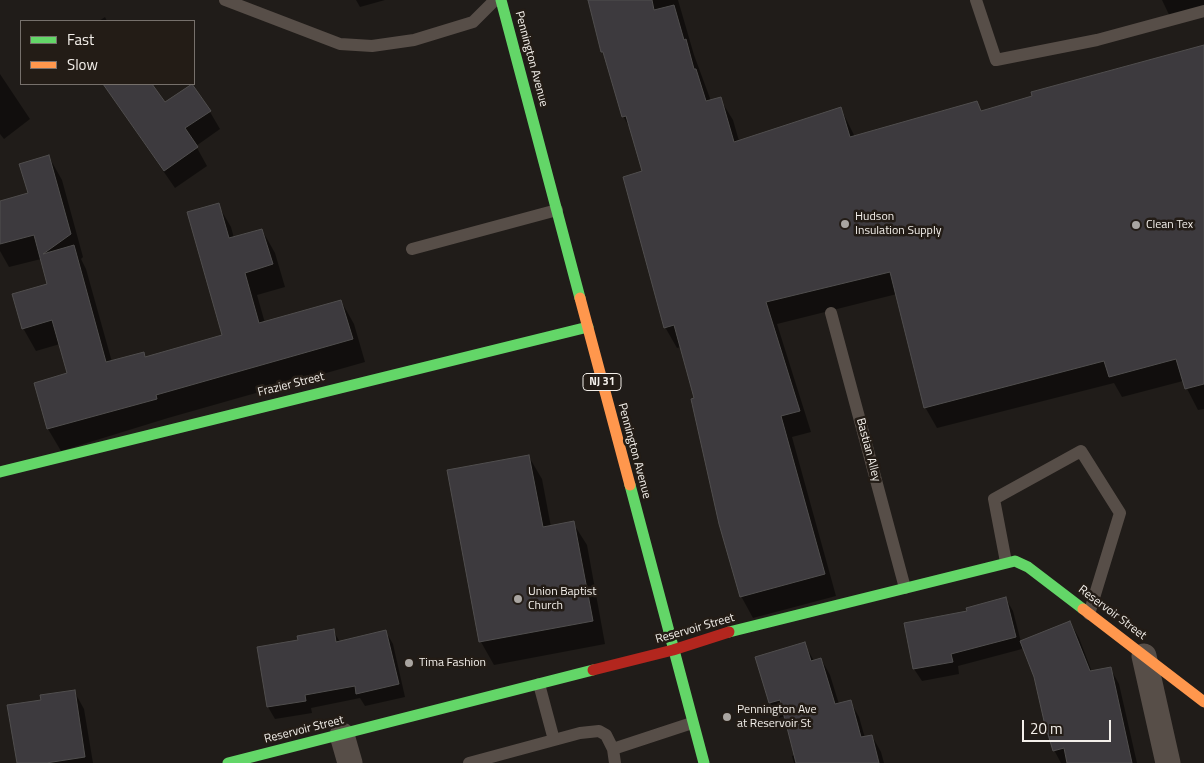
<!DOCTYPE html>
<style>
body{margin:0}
#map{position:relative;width:1204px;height:763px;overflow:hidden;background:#201c19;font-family:"Titillium Web",sans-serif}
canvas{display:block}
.legend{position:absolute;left:20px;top:20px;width:175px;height:65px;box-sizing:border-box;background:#231c16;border:1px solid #76706b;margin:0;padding:6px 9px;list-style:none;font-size:15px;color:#f3efea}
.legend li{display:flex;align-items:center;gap:10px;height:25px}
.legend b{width:25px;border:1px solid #76706b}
.scale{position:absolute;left:1022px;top:720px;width:89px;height:22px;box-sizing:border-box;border:2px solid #f3efea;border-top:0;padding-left:6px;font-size:15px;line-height:18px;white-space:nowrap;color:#f3efea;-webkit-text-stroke:4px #231c16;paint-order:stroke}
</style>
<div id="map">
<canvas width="1204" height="763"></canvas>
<ul class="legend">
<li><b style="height:6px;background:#63d668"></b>Fast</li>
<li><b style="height:6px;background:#ff974d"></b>Slow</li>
</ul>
<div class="scale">20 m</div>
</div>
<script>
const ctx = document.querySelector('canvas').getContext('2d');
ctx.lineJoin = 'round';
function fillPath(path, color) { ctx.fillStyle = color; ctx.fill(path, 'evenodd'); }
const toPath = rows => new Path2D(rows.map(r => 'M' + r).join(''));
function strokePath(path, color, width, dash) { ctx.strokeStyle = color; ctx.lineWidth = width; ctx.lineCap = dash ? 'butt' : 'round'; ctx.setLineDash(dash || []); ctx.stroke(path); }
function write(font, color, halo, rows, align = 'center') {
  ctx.font = font + ' "Titillium Web",sans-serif'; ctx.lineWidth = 5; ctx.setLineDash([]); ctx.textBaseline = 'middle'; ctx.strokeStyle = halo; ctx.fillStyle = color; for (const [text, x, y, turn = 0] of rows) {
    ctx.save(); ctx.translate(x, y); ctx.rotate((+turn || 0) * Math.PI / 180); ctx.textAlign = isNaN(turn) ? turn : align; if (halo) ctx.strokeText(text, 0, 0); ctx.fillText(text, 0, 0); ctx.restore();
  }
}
fillPath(toPath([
 [356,0,385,0,360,7],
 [589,0,678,0,694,55,711,101,720,99,733,120,739,141,841,109,855,137,976,102,982,112,1204,47,1204,409,1198,410,1183,381,1122,397,1114,383,937,428,925,407,897,294,777,324,811,432,792,437,836,596,753,618,741,596,696,399,681,347,677,348,665,327,643,172,631,130,623,116,607,60,602,52],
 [1162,0,1204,0,1204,13,1172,21],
 [105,17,107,21,99,21],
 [0,74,30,119,4,139,0,134],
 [103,84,151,84,165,104,210,112,220,129,196,146,207,166,175,188],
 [49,157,62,180,83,257,81,259,86,269,112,362,143,354,146,358,223,336,218,205,231,227,234,238,262,230,275,253,285,287,257,295,265,323,341,301,354,324,365,362,168,418,61,451,48,429,68,374,60,344,36,351,23,328,49,285,41,259,9,267,0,251,0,202,29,194],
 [529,457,542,479,551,527,573,523,587,545,605,644,494,665,481,642,449,471],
 [1006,599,1013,611,1021,642,1070,622,1079,638,1092,672,1110,668,1119,684,1137,763,1061,763,1054,750,1036,676,1023,643,1022,649,958,666,959,674,922,681,914,669,906,624,968,612],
 [333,630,340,642,386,632,393,644,405,697,365,706,360,698,311,708,312,713,275,719,268,707,299,641],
 [804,643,814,661,821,659,830,675,839,704,850,701,859,717,865,738,872,736,881,752,884,763,794,763,792,756,795,755,785,716,779,718,770,702],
 [74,691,84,709,93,763,18,763,42,701]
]), '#0007');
const building = toPath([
 [588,0,652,0,654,10,674,5,684,40,686,39,694,69,696,69,706,101,721,97,734,142,841,107,850,137,977,101,981,111,1032,96,1031,92,1204,45,1204,384,1185,389,1176,359,1109,377,1104,361,924,408,890,272,766,302,800,411,781,416,825,574,740,597,719,524,691,399,694,398,674,325,664,328,623,177,642,171,626,116,622,117,603,52,601,52,588,0],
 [103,84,152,84,165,102,192,84,211,111,185,128,198,147,164,171,103,84],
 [49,155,71,234,43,254,74,245,106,362,144,352,145,357,222,335,187,212,219,203,229,238,262,229,273,264,245,273,259,323,341,300,353,339,156,395,157,399,47,429,34,383,67,373,52,320,22,329,12,294,47,284,34,235,0,244,0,201,28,193,19,164,49,155],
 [529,455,543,527,574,521,593,621,479,642,447,470,529,455],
 [1006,597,1016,637,951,654,953,662,913,669,904,623,967,611,966,608,1006,597],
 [1070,621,1090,671,1111,667,1132,763,1067,763,1064,748,1053,751,1044,721,1034,677,1020,641,1070,621],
 [334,629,336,642,386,630,399,684,356,694,355,686,305,695,306,701,267,707,257,647,298,640,297,636,334,629],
 [805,642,811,661,821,658,835,704,851,700,861,737,872,735,879,763,796,763,780,700,769,703,755,657,805,642],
 [75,690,85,757,46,763,17,763,7,705,41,700,40,695,75,690]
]);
fillPath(building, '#3d3a3e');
strokePath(building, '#504e4e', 1);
strokePath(toPath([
 [225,0,340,44,372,46,414,40,473,22,495,0],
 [976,0,996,60,1097,40,1204,11],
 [412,249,557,210],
 [831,313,905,588],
 [1006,562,994,499,1081,451,1120,513,1089,614],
 [539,684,554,740],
 [613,749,692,723],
 [469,763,580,733,599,731,606,735,613,749,615,763]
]), '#574e48', 12);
strokePath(toPath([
 [1144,656,1168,763],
 [342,735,350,763]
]), '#574e48', 25);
strokePath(toPath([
 [501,0,580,298],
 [0,472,588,327],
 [630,485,704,763],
 [729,632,1015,561,1028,567,1083,609],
 [228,763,593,670]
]), '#63d668', 11);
strokePath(toPath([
 [580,298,630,485],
 [1083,609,1204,702]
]), '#ff974d', 11);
strokePath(toPath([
 [593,670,673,650,729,632]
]), '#b3261e', 11);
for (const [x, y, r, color] of [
 [845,224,5,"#a9a5a1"],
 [1136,225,5,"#a9a5a1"],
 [518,599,5,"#a9a5a1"],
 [409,663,5,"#a9a5a1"],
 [727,717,5,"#a9a5a1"]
]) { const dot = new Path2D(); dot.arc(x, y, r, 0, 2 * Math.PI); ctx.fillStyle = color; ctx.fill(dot); strokePath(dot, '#231c16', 2); }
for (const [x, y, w] of [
 [602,382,38]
]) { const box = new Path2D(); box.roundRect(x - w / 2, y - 8.5, w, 17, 4); ctx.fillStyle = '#231c16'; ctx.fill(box); strokePath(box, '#f3efea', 1); }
write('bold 11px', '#f3efea', null, [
 ["NJ 31",602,382]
]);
write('12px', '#f3efea', '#231c16', [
 ["Pennington Avenue",531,59,75],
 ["Frazier Street",291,385,-14],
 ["Bastian Alley",868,450,75],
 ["Pennington Avenue",634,451,75],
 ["Reservoir Street",1112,613,37],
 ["Reservoir Street",695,629,-16],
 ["Reservoir Street",304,730,-14]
]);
write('12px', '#f3efea', '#231c16', [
 ["Hudson",855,217],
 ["Insulation Supply",855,231],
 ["Clean Tex",1146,225],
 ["Union Baptist",528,592],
 ["Church",528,606],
 ["Tima Fashion",419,663],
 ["Pennington Ave",737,710],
 ["at Reservoir St",737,724]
], 'left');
</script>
